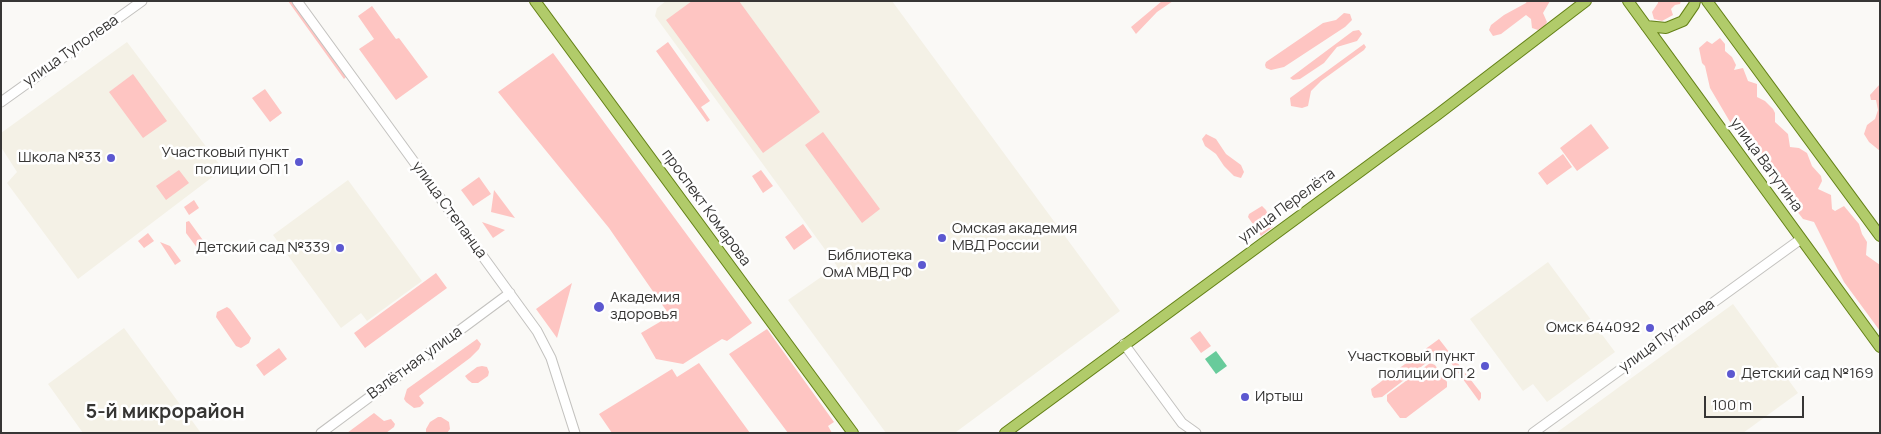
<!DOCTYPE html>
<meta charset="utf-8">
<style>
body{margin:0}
#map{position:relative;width:1881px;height:434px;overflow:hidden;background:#faf9f6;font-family:Manrope,sans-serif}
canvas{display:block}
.frame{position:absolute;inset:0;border:2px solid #373635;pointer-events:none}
.scale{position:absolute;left:1704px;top:396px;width:100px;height:22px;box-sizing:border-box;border:2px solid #373635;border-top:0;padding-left:6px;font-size:15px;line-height:18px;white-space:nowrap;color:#373635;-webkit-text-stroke:4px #fff;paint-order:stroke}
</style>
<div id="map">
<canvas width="1881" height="434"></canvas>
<div class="frame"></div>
<div class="scale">100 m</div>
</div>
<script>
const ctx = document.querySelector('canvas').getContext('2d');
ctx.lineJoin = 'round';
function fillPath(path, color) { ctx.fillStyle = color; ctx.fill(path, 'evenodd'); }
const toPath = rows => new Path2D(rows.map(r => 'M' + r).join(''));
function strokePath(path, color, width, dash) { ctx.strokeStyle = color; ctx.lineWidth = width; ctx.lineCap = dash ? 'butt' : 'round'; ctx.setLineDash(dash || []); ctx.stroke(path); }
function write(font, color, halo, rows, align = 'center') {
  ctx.font = font + ' Manrope,sans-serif'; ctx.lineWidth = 5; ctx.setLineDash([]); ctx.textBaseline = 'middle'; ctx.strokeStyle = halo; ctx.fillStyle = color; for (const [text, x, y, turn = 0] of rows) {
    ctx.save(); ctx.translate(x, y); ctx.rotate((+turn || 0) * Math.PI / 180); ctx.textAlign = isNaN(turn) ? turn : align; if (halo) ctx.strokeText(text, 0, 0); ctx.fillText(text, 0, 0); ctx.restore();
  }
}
fillPath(toPath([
 [666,1,892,1,1120,311,956,432,886,433,788,300,837,266,655,16,657,8],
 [127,42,223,169,78,279,7,183,17,172,1,147,1,133],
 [348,180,422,281,367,321,361,313,341,328,273,235],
 [1548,262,1615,352,1547,402,1533,384,1523,391,1470,319],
 [1733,304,1798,393,1743,433,1556,433],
 [124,328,201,433,83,433,48,384]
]), '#f4f1e6');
fillPath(toPath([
 [288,1,292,1,346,77,344,79],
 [692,1,739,1,820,112,763,153,666,20],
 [1162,1,1173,1,1157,12,1136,34,1131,27],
 [1527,1,1550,1,1543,13,1547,22,1544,27,1538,30,1532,28,1531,19,1526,15,1501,34,1493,36,1489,30,1491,25,1504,15,1526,3],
 [1658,1,1681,1,1680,4,1675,5,1671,9,1673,15,1662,21,1654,19,1652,12,1658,3],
 [372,6,396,39,399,38,428,77,396,100,359,49,374,39,358,16],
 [1344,13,1350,14,1352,20,1345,27,1284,67,1271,70,1266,68,1265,65,1266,62,1323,23,1336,20],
 [1359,30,1362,34,1357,41,1337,47,1324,63,1300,79,1293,80,1290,78,1353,31],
 [1720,38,1725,44,1725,51,1732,57,1736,65,1734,70,1743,68,1748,81,1757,84,1757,97,1765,101,1773,109,1775,113,1775,122,1788,134,1790,147,1799,148,1807,153,1812,166,1821,176,1822,181,1818,189,1831,195,1832,209,1835,211,1844,206,1859,224,1862,234,1867,242,1866,255,1880,265,1880,331,1844,282,1814,222,1803,219,1733,127,1710,88,1705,66,1702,63,1699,48,1707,41,1712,44],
 [668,42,710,101,701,107,710,120,707,122,656,51],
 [1364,44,1366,47,1364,50,1321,81,1311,91,1308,106,1302,108,1291,106,1290,98],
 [553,53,752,323,727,341,722,339,683,364,656,359,641,333,670,316,609,228,498,92],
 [133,74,167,121,143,138,109,92],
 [1880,84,1880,151,1869,142,1864,134,1867,125,1875,119,1878,110,1876,100,1871,100,1870,95],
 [265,89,282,113,270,122,252,98],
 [1591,124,1609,148,1577,171,1560,148],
 [823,132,880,209,862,223,805,145],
 [1206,134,1216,139,1226,154,1241,165,1244,172,1241,178,1234,176,1224,166,1216,154,1205,146,1202,139],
 [1563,154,1572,167,1547,185,1538,173],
 [179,170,189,183,166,200,156,186],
 [761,170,773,186,763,193,752,176],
 [479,177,491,194,473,206,461,190],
 [494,190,515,218,491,212],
 [194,200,199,208,189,215,184,207],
 [1262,206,1266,210,1273,227,1261,236,1248,217,1249,214],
 [189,221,205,243,198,249,186,233,186,222],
 [482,222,505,230,493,238],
 [803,224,812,237,794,250,785,237],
 [148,233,154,241,144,248,138,241],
 [160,242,170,246,181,261,175,265],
 [436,273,447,288,365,348,354,333],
 [572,283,557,338,536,309],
 [227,307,230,309,251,338,249,343,241,348,236,346,216,317,217,312],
 [767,329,834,422,828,426,832,433,788,433,729,354],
 [1200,331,1211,346,1201,353,1190,338],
 [477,339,481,344,479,349,470,358,419,396,424,403,420,407,414,408,406,402,404,399,407,389],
 [1439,339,1481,393,1481,398,1479,401,1446,356,1430,360,1382,397,1374,398,1372,395,1371,389],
 [279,348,287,359,264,376,256,365],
 [699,363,750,433,612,433,599,414,672,369,677,377],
 [1430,363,1435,365,1447,382,1447,387,1406,418,1400,418,1387,401,1387,395],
 [482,366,487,367,489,372,488,376,478,383,472,383,468,380,465,376,477,367],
 [374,413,384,421,391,419,395,424,394,427,386,433,347,433],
 [438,417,441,417,449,422,450,429,447,433,426,433,426,429,430,422]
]), '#fec5c2');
fillPath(toPath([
 [1216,351,1227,366,1216,374,1205,359]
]), '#68cb9b');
const minor = toPath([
 [297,1,537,331,551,358,575,433],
 [1,102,142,1],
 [1124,344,1182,423,1196,433],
 [321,433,510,293],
 [1533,433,1801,239]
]);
const major = toPath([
 [535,1,853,433],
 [1628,1,1880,347],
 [1707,1,1880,236],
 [1646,26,1666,28,1683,21,1694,5,1695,1],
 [1005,433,1437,115,1586,1]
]);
strokePath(minor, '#c3c2bf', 11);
strokePath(major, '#648116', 12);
strokePath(minor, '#fff', 9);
strokePath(major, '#b1cb6a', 10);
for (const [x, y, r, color] of [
 [111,158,5,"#5c58d0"],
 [299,162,5,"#5c58d0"],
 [942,238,5,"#5c58d0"],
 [340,248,5,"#5c58d0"],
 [922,265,5,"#5c58d0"],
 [599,307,6,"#5c58d0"],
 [1650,328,5,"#5c58d0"],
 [1485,366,5,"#5c58d0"],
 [1731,374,5,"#5c58d0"],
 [1245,397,5,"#5c58d0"]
]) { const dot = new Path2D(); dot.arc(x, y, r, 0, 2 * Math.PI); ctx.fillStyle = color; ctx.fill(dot); strokePath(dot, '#fff', 2); }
write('15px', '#373635', '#fff', [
 ["улица Туполева",71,51,-35],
 ["улица Ватутина",1766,165,54],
 ["улица Перелёта",1287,206,-36],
 ["проспект Комарова",706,208,54],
 ["улица Степанца",449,210,54],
 ["улица Путилова",1667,336,-36],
 ["Взлётная улица",415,363,-36]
]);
write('15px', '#373635', '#fff', [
 ["Участковый пункт",289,153],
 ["полиции ОП 1",289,170],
 ["Школа №33",101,158],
 ["Омская академия",952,229,"left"],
 ["МВД России",952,246,"left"],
 ["Детский сад №339",330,248],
 ["Библиотека",912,256],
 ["ОмА МВД РФ",912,273],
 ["Академия",610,298,"left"],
 ["здоровья",610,315,"left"],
 ["Омск 644092",1640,328],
 ["Участковый пункт",1475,357],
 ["полиции ОП 2",1475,374],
 ["Детский сад №169",1741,374,"left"],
 ["Иртыш",1255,397,"left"]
], 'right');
write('bold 20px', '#363533', '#fff', [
 ["5-й микрорайон",165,412]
]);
</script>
